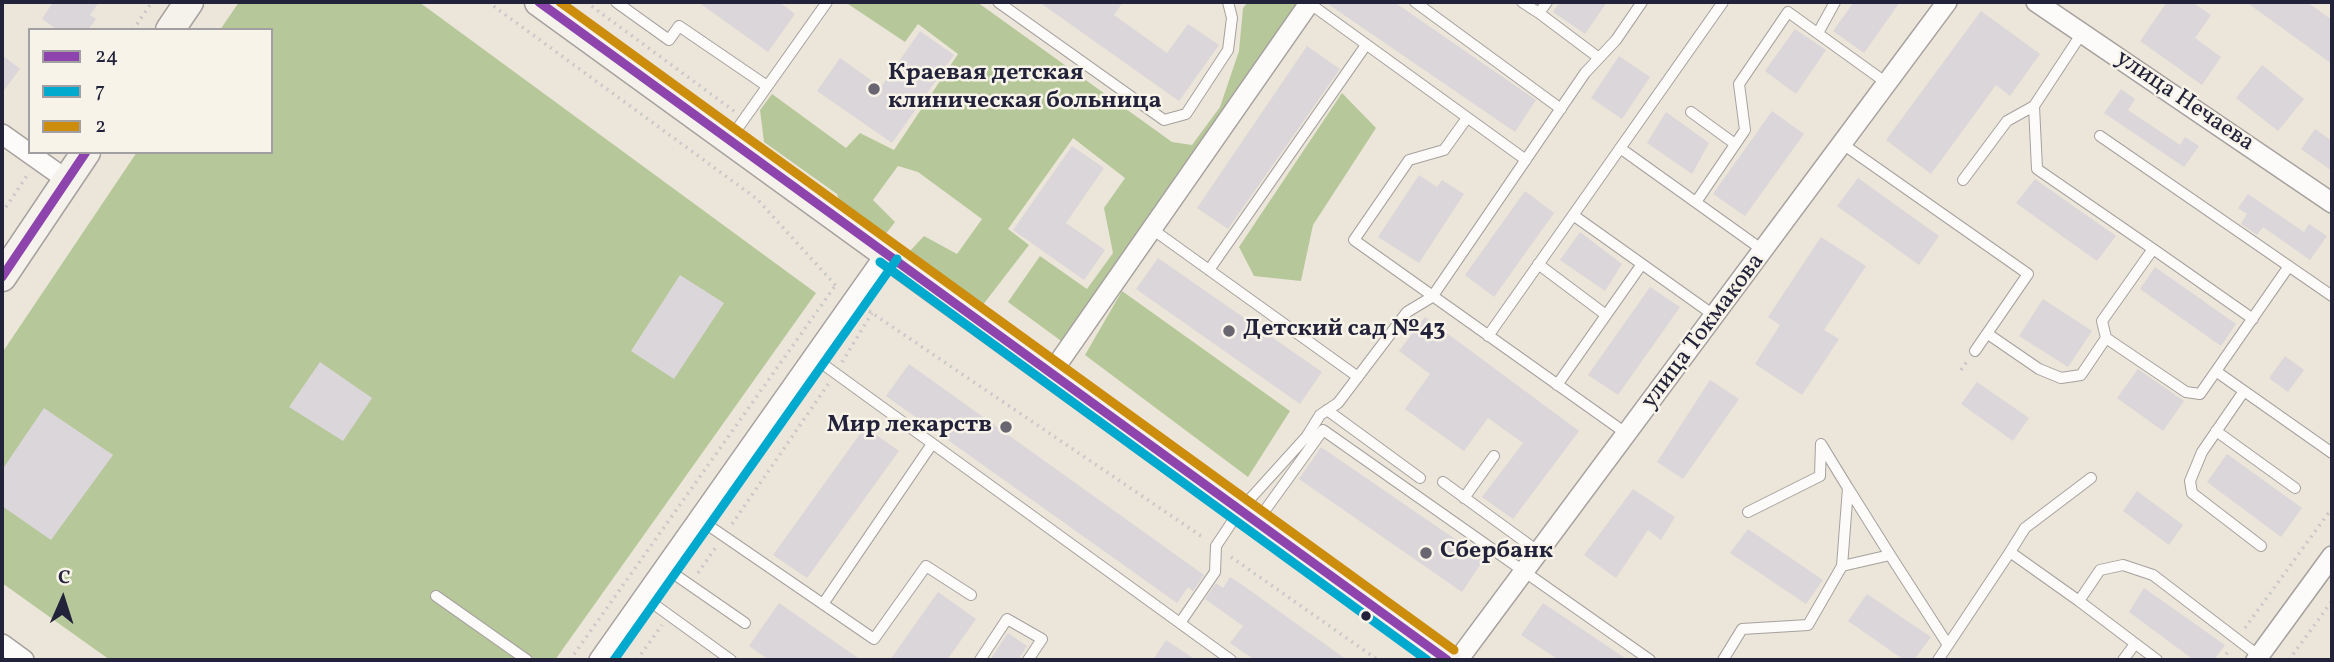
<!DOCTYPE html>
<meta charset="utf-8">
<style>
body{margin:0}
#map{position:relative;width:2334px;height:662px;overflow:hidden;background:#ece5d9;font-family:Vollkorn,serif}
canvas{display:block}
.frame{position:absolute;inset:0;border:4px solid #22223b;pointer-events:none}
.legend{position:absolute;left:28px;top:28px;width:245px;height:126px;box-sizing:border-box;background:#f7f3e8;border:2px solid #a29fa3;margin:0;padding:9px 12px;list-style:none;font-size:21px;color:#22223b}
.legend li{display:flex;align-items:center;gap:14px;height:35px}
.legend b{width:35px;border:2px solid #a29fa3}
.north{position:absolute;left:28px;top:564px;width:70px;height:70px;-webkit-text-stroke:5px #f7f3e8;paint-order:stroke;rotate:3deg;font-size:19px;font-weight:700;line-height:28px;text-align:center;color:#22223b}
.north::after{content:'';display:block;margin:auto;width:24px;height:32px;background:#22223b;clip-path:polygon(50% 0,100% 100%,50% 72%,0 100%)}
</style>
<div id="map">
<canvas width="2334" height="662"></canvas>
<div class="frame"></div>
<ul class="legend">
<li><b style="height:9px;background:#8e44ad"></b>24</li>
<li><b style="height:9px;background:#00a9ce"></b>7</li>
<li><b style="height:9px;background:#cc8c0c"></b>2</li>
</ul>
<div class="north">С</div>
</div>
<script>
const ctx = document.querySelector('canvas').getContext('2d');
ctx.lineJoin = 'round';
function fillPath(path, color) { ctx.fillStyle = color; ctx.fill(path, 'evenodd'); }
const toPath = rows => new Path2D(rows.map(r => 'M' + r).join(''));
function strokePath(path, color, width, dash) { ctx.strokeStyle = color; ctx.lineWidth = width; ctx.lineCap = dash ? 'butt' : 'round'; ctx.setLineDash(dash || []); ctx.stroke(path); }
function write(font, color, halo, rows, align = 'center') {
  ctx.font = font + ' Vollkorn,serif'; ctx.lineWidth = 5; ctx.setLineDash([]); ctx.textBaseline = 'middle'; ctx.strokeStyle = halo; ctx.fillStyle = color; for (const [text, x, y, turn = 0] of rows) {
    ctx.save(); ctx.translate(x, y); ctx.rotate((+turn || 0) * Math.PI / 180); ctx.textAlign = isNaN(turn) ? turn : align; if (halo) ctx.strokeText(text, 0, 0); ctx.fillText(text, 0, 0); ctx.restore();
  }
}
fillPath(toPath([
 [239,2,419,2,816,293,555,660,110,660,2,583,2,353,137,152,271,152,271,30,220,30],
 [845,2,977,2,1172,142,1192,145,1220,107,1239,51,1243,8,1248,2,1304,2,1064,343,1008,302,1040,256,1087,289,1113,253,1104,208,1125,178,1073,138,1008,229,1029,245,982,306,909,252,924,236,957,254,982,219,918,172,898,166,873,200,895,222,884,236,841,206,837,194,764,142,760,110,772,94,846,148,860,133,894,150,958,54,918,24,905,42],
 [1342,93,1376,128,1313,225,1301,281,1254,276,1239,247],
 [1122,291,1290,411,1248,477,1085,355]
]), '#b6c89a');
fillPath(toPath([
 [53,2,99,2,90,15,96,19,88,30,58,30,42,19],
 [698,2,779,2,795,14,768,52],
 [1039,2,1123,2,1114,15,1167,53,1188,24,1219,45,1179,101],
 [1325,2,1394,2,1536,100,1515,132],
 [1560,2,1607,2,1585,34,1553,12],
 [1854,2,1900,2,1864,53,1833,31],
 [2167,2,2192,2,2211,15,2195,38,2221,57,2202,85,2140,41],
 [2246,2,2307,2,2332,20,2332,64],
 [1981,11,2040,54,2010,96,1996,85,1931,174,1886,140],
 [1795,29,1826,50,1796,94,1765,71],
 [920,31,954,55,892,143,817,91,840,58,881,87],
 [1307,46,1340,69,1228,229,1197,208],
 [2,55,20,69,2,93],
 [1619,56,1650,77,1622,119,1591,98],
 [2262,65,2304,99,2278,131,2236,98],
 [2121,89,2135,99,2128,110,2180,145,2185,137,2199,146,2184,167,2104,113],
 [1772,111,1804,134,1745,216,1713,194],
 [1666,112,1709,143,1692,174,1647,143],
 [2315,129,2332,141,2332,171,2301,149],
 [1072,146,1104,168,1066,223,1105,250,1084,280,1013,230],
 [1419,175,1437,187,1442,180,1464,194,1419,263,1378,237],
 [1858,178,1939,236,1919,265,1837,206],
 [2035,179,2116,236,2097,261,2016,203],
 [1525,191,1554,213,1494,297,1465,275],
 [2248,194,2304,232,2309,224,2327,236,2310,260,2263,227,2257,235,2241,224,2247,214,2238,208],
 [1580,232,1622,264,1605,291,1560,260],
 [1821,237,1866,266,1824,330,1839,339,1802,395,1755,364,1780,325,1768,317],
 [1158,258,1322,372,1300,404,1136,289],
 [2155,267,2236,324,2221,346,2140,289],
 [680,275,724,303,674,379,631,351],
 [1650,287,1680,307,1618,395,1588,375],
 [2043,299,2092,331,2068,367,2019,336],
 [1425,317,1579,431,1513,519,1482,497,1523,443,1488,418,1464,451,1405,409,1430,374,1399,351],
 [2285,356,2304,370,2288,392,2269,378],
 [320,362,372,398,343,441,289,407],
 [909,364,1204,575,1193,591,1188,587,1177,603,886,396],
 [2138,369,2184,401,2163,431,2117,398],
 [1710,380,1739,399,1683,479,1657,462],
 [1977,382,2029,418,2013,441,1961,404],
 [44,408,113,455,51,540,2,506,2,470],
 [865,427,899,451,807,578,773,555],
 [1321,447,1484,559,1462,592,1299,479],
 [2227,454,2302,508,2281,537,2207,482],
 [1633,489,1675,517,1661,540,1648,530,1616,578,1584,555],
 [2137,491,2183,525,2169,545,2123,511],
 [1748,529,1823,580,1806,604,1730,553],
 [1230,577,1241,584,1347,660,1255,660,1230,643,1243,626,1205,599,1216,583,1223,588],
 [2144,588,2225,645,2214,660,2194,660,2129,612],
 [938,592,976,619,947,660,890,660],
 [1867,594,1931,637,1914,660,1904,660,1848,621],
 [779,603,861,660,769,660,749,646],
 [1543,603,1628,660,1559,660,1521,635],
 [1008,633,1027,646,1018,660,990,660],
 [1166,640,1196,660,1153,660]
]), '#dbd6d9');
const lane = toPath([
 [616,2,669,40,679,26,767,86],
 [998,2,1164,120,1186,114,1228,50,1232,18,1228,2],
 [1415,2,1561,109],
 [1522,2,1539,13],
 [1547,2,1539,13,1599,58],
 [1309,3,1526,160],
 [1818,33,1835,2],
 [2082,33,2034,106,2037,169,2153,249,2102,321,2106,338,2186,392,2200,394,2289,266],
 [1691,112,1735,144],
 [1467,118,1444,150,1409,160,1354,240,1627,434],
 [2100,136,2332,296],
 [730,139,827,2],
 [1844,145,2028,274,1975,351],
 [1620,148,1764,251],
 [1963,180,2007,121,2034,106],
 [1696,202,1745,130,1739,84,1788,12,1888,84],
 [1573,215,1715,316],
 [1152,229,1358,377],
 [2153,249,2253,319],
 [1538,264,1606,315],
 [1209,270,1366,45],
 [1988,334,2039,369,2061,378,2081,375,2106,338],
 [1488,336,1723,2],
 [813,357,1231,660],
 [2217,372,2332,453],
 [1557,385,1642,264],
 [2244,391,2202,452,2190,481,2192,493,2261,546],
 [1327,410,1420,478],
 [2216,431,2295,488],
 [1821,444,1848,488,1842,566,1890,555,1848,488],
 [1443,482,1539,552],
 [1464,498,1494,456],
 [1748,512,1820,476,1821,444],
 [699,519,874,639,926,566,971,595],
 [1258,520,1323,430,1650,660],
 [1890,555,1948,645],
 [664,567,745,623],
 [436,596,527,660],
 [644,597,731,660],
 [2079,601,2010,552,2025,528,2091,478],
 [823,604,932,444],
 [1180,623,1215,572,1216,546,1240,510,1307,436,1320,415,1338,403,1407,312,1432,297,1585,73,1616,40,1642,2],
 [980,660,1007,619,1042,639,1028,660],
 [1723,660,1742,629,1808,625,1842,566],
 [1938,660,2010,552],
 [2123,660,2135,644],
 [2157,660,2079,601,2100,570,2123,565,2153,575,2259,656]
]);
const street = toPath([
 [2036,2,2332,203],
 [2,134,67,180],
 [1052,372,1310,2],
 [2,644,24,660],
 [599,660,887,252],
 [1458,660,1947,2],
 [2256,660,2332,556]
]);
const secondary = toPath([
 [539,2,1447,660],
 [170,30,189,2],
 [2,277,86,152]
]);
strokePath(lane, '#a6a19e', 12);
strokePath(street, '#a6a19e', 22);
strokePath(secondary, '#a6a19e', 31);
strokePath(toPath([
 [488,2,757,199,838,288],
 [586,2,734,111],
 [133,30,152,2],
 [2,213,28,174],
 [869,311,1204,538],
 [842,362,872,313],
 [1961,370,1968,360],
 [732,524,829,383],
 [1231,557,1378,660],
 [698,573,716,547],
 [2245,628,2332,508],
 [570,660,835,286],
 [637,660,662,625],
 [2222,660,2230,649],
 [2289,660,2332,601]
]), '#cac8c8', 3.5, [2, 5]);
strokePath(lane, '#fcfbf9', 10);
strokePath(street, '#fcfbf9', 19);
strokePath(secondary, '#f5f2ec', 28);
strokePath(toPath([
 [539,2,1447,660],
 [2,277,86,152]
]), '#8e44ad', 9);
strokePath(toPath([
 [880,262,1427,660],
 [614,660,897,259]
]), '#00a9ce', 9);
strokePath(toPath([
 [560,2,1454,650]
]), '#cc8c0c', 9);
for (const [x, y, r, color] of [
 [874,89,7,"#696672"],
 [1229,331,7,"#696672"],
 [1006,427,7,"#696672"],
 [1426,553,7,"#696672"],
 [1366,616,6,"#22223b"]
]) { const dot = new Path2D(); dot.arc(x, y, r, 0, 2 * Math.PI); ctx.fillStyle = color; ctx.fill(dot); strokePath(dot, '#f7f3e8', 2.5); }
write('bold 24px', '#22223b', '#f7f3e8', [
 ["Краевая детская",888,75],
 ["клиническая больница",888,103],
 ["Детский сад №43",1243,331],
 ["Мир лекарств",992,427,"right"],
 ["Сбербанк",1440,553]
], 'left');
write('24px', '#22223b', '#f7f3e8', [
 ["улица Нечаева",2184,102,34],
 ["улица Токмакова",1704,332,-53]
]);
</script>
